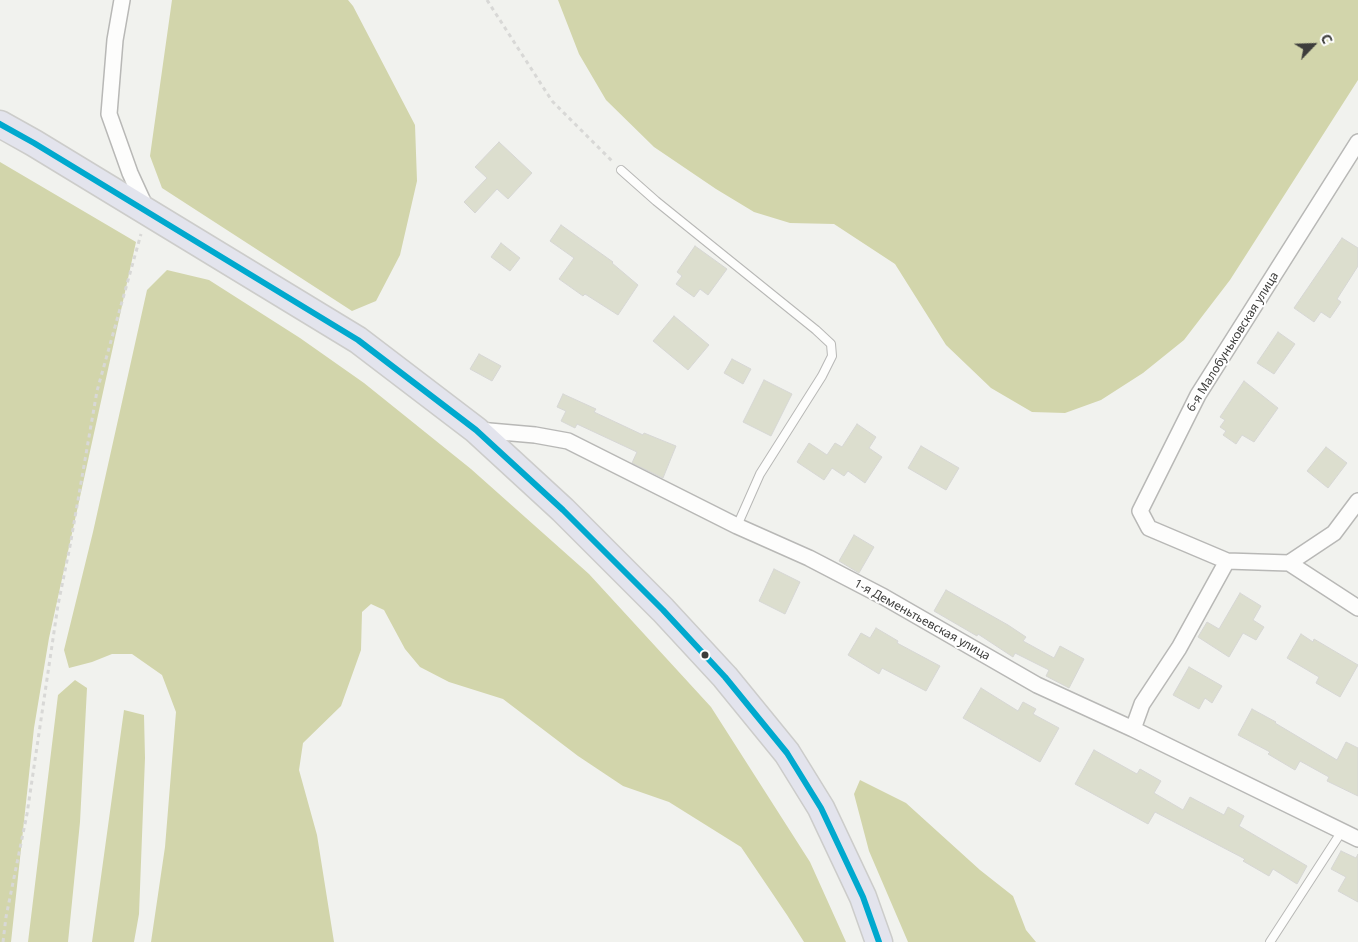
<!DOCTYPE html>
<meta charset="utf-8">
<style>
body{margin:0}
#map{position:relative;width:1358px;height:942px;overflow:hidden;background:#f1f2ee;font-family:"Noto Sans",sans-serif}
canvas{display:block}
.north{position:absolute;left:1288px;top:20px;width:50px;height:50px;-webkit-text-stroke:4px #fff;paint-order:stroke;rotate:66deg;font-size:14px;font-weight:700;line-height:20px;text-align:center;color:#3d3d3b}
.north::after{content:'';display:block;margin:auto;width:18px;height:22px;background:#3d3d3b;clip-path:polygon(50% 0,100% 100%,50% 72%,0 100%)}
</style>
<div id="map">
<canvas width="1358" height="942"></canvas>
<div class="north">С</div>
</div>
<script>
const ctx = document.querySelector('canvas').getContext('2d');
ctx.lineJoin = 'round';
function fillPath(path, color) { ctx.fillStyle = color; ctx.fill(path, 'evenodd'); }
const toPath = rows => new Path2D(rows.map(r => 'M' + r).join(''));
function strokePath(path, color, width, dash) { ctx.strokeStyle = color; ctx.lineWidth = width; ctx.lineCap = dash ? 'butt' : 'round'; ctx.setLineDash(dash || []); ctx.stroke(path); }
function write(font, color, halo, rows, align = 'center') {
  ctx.font = font + ' "Noto Sans",sans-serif'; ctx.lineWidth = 4; ctx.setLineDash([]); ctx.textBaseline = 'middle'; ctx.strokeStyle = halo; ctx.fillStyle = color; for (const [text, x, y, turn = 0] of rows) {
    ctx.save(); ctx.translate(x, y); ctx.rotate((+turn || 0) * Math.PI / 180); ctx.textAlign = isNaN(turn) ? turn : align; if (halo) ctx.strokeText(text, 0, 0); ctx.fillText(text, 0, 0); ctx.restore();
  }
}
fillPath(toPath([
 [172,0,348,0,353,6,415,125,417,181,400,255,376,301,352,311,162,188,150,156],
 [558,0,1358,0,1358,80,1230,280,1184,340,1143,373,1101,400,1065,413,1032,412,991,388,946,345,895,264,834,224,790,223,754,212,716,189,654,147,606,100,579,54],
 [0,162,136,242,49,638,34,728,11,942,0,942],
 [167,270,209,280,300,338,364,383,471,469,589,574,711,707,810,862,846,942,804,942,787,915,741,847,669,802,623,786,578,756,503,699,449,682,420,667,405,649,384,610,371,604,362,612,361,650,341,706,303,743,299,770,317,835,334,942,151,942,165,847,176,712,162,675,132,654,112,654,92,662,69,668,64,650,93,532,147,290],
 [75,680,87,688,80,822,68,942,28,942,58,695],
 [124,710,144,715,145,758,139,914,134,942,92,942],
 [860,780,906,803,980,870,1013,896,1026,930,1036,942,908,942,869,851,854,794]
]), '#d2d5ab');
const building = toPath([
 [499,142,532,173,508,199,497,189,475,213,464,202,487,178,475,167,499,142],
 [561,225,613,262,612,263,638,285,618,315,585,294,583,296,559,279,574,258,550,241,561,225],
 [1342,238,1358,248,1358,266,1337,299,1341,302,1330,318,1321,312,1314,322,1294,308,1342,238],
 [501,243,520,258,510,271,491,257,501,243],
 [695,246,727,269,708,295,700,289,694,297,676,284,682,276,677,272,695,246],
 [674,316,709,345,688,370,653,341,674,316],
 [1278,332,1295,344,1274,374,1257,363,1278,332],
 [479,354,501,366,492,381,470,369,479,354],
 [732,359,751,369,743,384,724,373,732,359],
 [764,380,792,394,771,436,743,422,764,380],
 [1244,381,1278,408,1254,442,1242,435,1236,444,1223,435,1226,431,1220,427,1225,420,1220,417,1244,381],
 [563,394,596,409,594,412,643,435,644,433,676,446,663,478,632,463,637,452,577,424,575,428,561,421,566,411,557,407,563,394],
 [857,424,876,437,869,448,882,457,865,483,848,471,844,476,832,468,824,480,797,462,809,443,827,455,835,443,842,447,857,424],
 [921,446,959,468,946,490,908,468,921,446],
 [1326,447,1347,463,1328,488,1307,471,1326,447],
 [854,535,874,547,859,573,839,561,854,535],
 [774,569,800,582,785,614,759,601,774,569],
 [946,590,1008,625,1026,637,1023,641,1054,658,1060,646,1084,659,1069,688,1046,676,1049,670,1015,653,1013,657,978,634,977,636,934,611,946,590],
 [1240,593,1261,606,1253,620,1264,627,1256,640,1243,633,1229,657,1198,637,1207,622,1219,629,1240,593],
 [876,628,898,641,897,643,940,666,926,691,882,668,879,674,848,655,861,633,870,638,876,628],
 [1301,634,1313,642,1314,639,1358,665,1340,697,1316,683,1319,677,1287,658,1301,634],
 [1189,667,1222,686,1212,703,1205,698,1199,709,1173,695,1189,667],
 [981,688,1018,711,1023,702,1036,709,1033,714,1059,728,1040,762,963,718,981,688],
 [1252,709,1276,722,1275,723,1337,760,1346,742,1358,748,1358,796,1327,781,1329,777,1300,761,1295,770,1268,754,1270,752,1238,735,1252,709],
 [1094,750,1137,774,1140,769,1161,781,1154,793,1183,810,1190,797,1224,815,1228,807,1244,816,1239,826,1307,866,1297,884,1273,869,1269,876,1243,861,1245,859,1155,812,1148,824,1075,784,1094,750],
 [1341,851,1356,858,1358,854,1358,902,1338,891,1346,877,1331,869,1341,851]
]);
fillPath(building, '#dcdece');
strokePath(building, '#d6d6d4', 1);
const lane = toPath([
 [621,170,656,201,816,330,831,344,832,356,822,376,760,474,737,526],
 [1270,942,1342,831]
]);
const street = toPath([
 [122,0,115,40,109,114,130,173,146,208],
 [478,430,535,435,568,441,737,526,809,558,884,597,1037,685,1133,729,1358,839],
 [1227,561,1149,528,1140,511,1198,395,1358,142],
 [1289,563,1334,533,1358,501],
 [1133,729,1142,704,1179,648,1227,561,1289,563,1358,608]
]);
const highway = toPath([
 [0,124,34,143,358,340,476,430,563,510,663,610,725,677,787,753,821,808,863,897,879,942]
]);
strokePath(lane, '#b8b8b6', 10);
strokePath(street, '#b8b8b6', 18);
strokePath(highway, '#ccccca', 29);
strokePath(toPath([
 [487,0,552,101,612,161],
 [3,942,6,917,27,814,58,605,70,546,97,391,141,234]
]), '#d8d8d6', 3, [4, 4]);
strokePath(lane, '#fdfdfc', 8);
strokePath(street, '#fdfdfc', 15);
strokePath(highway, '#e3e4ed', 26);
strokePath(toPath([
 [0,124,34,143,358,340,476,430,563,510,663,610,725,677,787,753,821,808,863,897,879,942]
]), '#00a9ce', 6);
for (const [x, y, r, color] of [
 [705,655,4.5,"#3d3d3b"]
]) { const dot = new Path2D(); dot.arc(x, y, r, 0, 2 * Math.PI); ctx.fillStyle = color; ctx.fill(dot); strokePath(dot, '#fff', 2); }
write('12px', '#3d3d3b', '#fff', [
 ["6-я Малобуньковская улица",1233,342,-58],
 ["1-я Деменьтьевская улица",922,620,29]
]);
</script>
